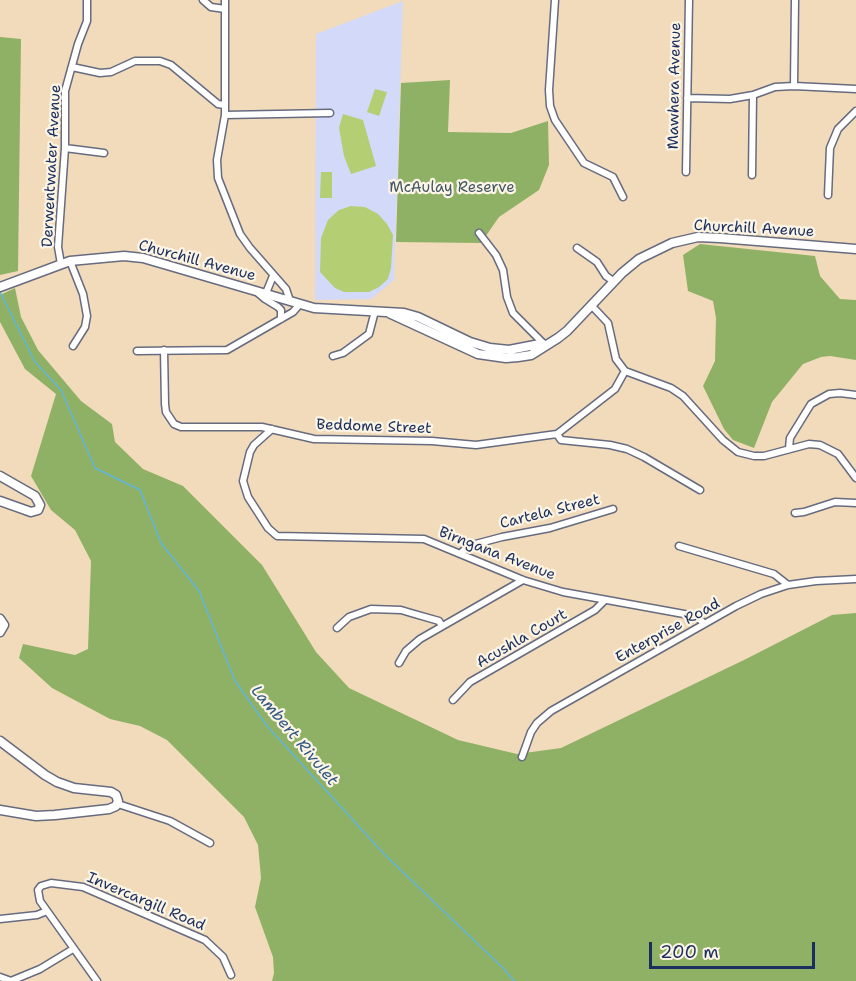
<!DOCTYPE html>
<style>
body{margin:0}
#map{position:relative;width:856px;height:981px;overflow:hidden;background:#f2dbbb;font-family:"Shantell Sans",sans-serif}
canvas{display:block}
.scale{position:absolute;left:649px;top:942px;width:166px;height:27px;box-sizing:border-box;border:3px solid #1b2f5e;border-top:0;padding-left:8px;font-size:18px;line-height:21px;white-space:nowrap;color:#1b2f5e;-webkit-text-stroke:4px #fcf5e5;paint-order:stroke}
</style>
<div id="map">
<canvas width="856" height="981"></canvas>
<div class="scale">200 m</div>
</div>
<script>
const ctx = document.querySelector('canvas').getContext('2d');
ctx.lineJoin = 'round';
function fillPath(path, color) { ctx.fillStyle = color; ctx.fill(path, 'evenodd'); }
const toPath = rows => new Path2D(rows.map(r => 'M' + r).join(''));
function strokePath(path, color, width, dash) { ctx.strokeStyle = color; ctx.lineWidth = width; ctx.lineCap = dash ? 'butt' : 'round'; ctx.setLineDash(dash || []); ctx.stroke(path); }
function write(font, color, halo, rows, align = 'center') {
  ctx.font = font + ' "Shantell Sans",sans-serif'; ctx.lineWidth = 4.5; ctx.setLineDash([]); ctx.textBaseline = 'middle'; ctx.strokeStyle = halo; ctx.fillStyle = color; for (const [text, x, y, turn = 0] of rows) {
    ctx.save(); ctx.translate(x, y); ctx.rotate((+turn || 0) * Math.PI / 180); ctx.textAlign = isNaN(turn) ? turn : align; if (halo) ctx.strokeText(text, 0, 0); ctx.fillText(text, 0, 0); ctx.restore();
  }
}
fillPath(toPath([
 [403,1,394,280,371,299,315,300,316,34]
]), '#d2d9f9');
fillPath(toPath([
 [375,89,387,92,379,116,367,112],
 [343,114,363,120,376,166,351,174,344,156,339,128],
 [321,172,332,172,332,198,320,198],
 [351,206,365,207,378,214,387,224,393,235,391,268,388,279,379,287,369,292,344,292,335,288,320,272,321,238,328,220,339,210]
]), '#b4ce74');
fillPath(toPath([
 [0,37,21,39,18,271,0,275],
 [450,80,448,132,511,133,548,121,549,165,539,190,499,217,481,243,396,242,401,83],
 [700,244,815,256,820,276,840,299,856,300,856,360,830,356,821,357,803,364,772,402,754,448,733,440,724,429,703,386,715,361,716,318,713,301,688,291,683,255],
 [15,288,21,317,38,350,81,401,112,424,115,442,143,469,183,486,262,565,316,652,349,688,458,740,517,754,561,748,746,659,832,615,856,613,856,981,272,981,274,973,273,957,255,907,261,878,258,845,244,817,167,740,140,726,110,719,52,688,19,658,23,644,75,655,88,649,91,561,75,530,51,510,31,476,56,394,25,369,0,322,0,295]
]), '#8fb166');
strokePath(toPath([
 [0,292,35,362,61,390,95,468,140,490,161,543,199,591,235,681,267,726,385,855,503,968,514,981]
]), '#61b6dd', 1.5);
const street = toPath([
 [203,0,211,7,225,9],
 [225,0,225,115,217,160,218,178,240,234,250,248,286,289,290,301],
 [555,0,549,90,550,106,555,120,584,163,613,177,623,197],
 [795,0,794,86,856,89],
 [72,67,100,73,111,72,135,61,160,61,171,65,218,104,224,105],
 [687,98,730,99,753,95,775,87,794,86],
 [225,115,330,113],
 [65,148,104,153],
 [686,172,689,0],
 [752,175,753,95],
 [828,195,830,148,838,129,856,111],
 [479,233,496,255,503,270,507,297,513,313,545,345],
 [577,248,597,262,606,276,613,281],
 [70,261,83,294,87,316,85,327,73,346],
 [61,264,58,247,65,148,65,91,78,44,87,21,87,0],
 [258,293,265,299,278,307,281,310,281,319],
 [266,293,273,276],
 [591,305,608,323,616,359,625,371,671,388,683,396,723,440,738,452,754,456,764,456,809,444,820,445,838,454,856,478],
 [164,350,165,404,166,412,174,424,181,427,262,427,314,439,432,441,476,445,557,434,615,389,625,371],
 [137,351,227,350,293,312,300,304],
 [333,356,343,353,369,334,375,311],
 [272,429,254,445,250,452,243,481,248,497,268,528,277,536,424,539,523,580,563,592,695,616,704,623],
 [557,434,561,440,610,445,627,449,644,457,700,490],
 [789,448,790,438,811,404,829,394,840,393,856,395],
 [795,513,804,512,835,502,856,503],
 [679,546,774,574,788,585],
 [461,553,468,546,502,537,550,528,613,509],
 [337,628,349,617,371,609,401,610,411,613,439,621,442,626],
 [399,663,406,651,420,639,523,580],
 [453,700,470,682,595,610,605,600],
 [522,757,531,732,537,723,551,711,736,606,761,594,788,585,816,581,856,579],
 [118,804,170,821,210,843],
 [0,919,37,915,47,911],
 [0,977,11,981],
 [11,981,40,969,73,949],
 [97,981,40,901,38,890,41,886,51,883,83,887,205,940,223,957,231,975]
]);
const secondary = toPath([
 [0,287,70,261,124,256,143,258,314,308,404,313,418,317,470,342,490,348,509,350,540,344,546,345],
 [389,313,478,354,506,358,518,357,531,355,558,338,567,331,622,273,639,259,672,243,698,237,720,238,856,249],
 [0,476,35,496,40,505,38,510,31,512,0,501],
 [0,619,4,625,0,632],
 [0,741,45,775,57,782,74,788,111,792,116,795,118,801,116,806,109,809,55,815,36,816,0,810]
]);
strokePath(street, '#666b7f', 9);
strokePath(secondary, '#666b7f', 11);
strokePath(street, '#fff', 6);
strokePath(secondary, '#fff', 8);
write('15px', '#1b2f5e', '#fcf5e5', [
 ["Mawhera Avenue",675,86,-89],
 ["Derwentwater Avenue",52,166,-87],
 ["Churchill Avenue",754,229,3],
 ["Churchill Avenue",197,261,15],
 ["Beddome Street",374,427,2],
 ["Cartela Street",550,512,-14],
 ["Birngana Avenue",497,554,21],
 ["Enterprise Road",668,631,-29],
 ["Acushla Court",522,639,-30],
 ["Invercargill Road",146,902,23]
]);
write('15px', '#415764', '#fcf5e5', [
 ["McAulay Reserve",452,188]
]);
write('italic 16px', '#305884', '#fcf5e5', [
 ["Lambert Rivulet",294,736,50]
]);
</script>
